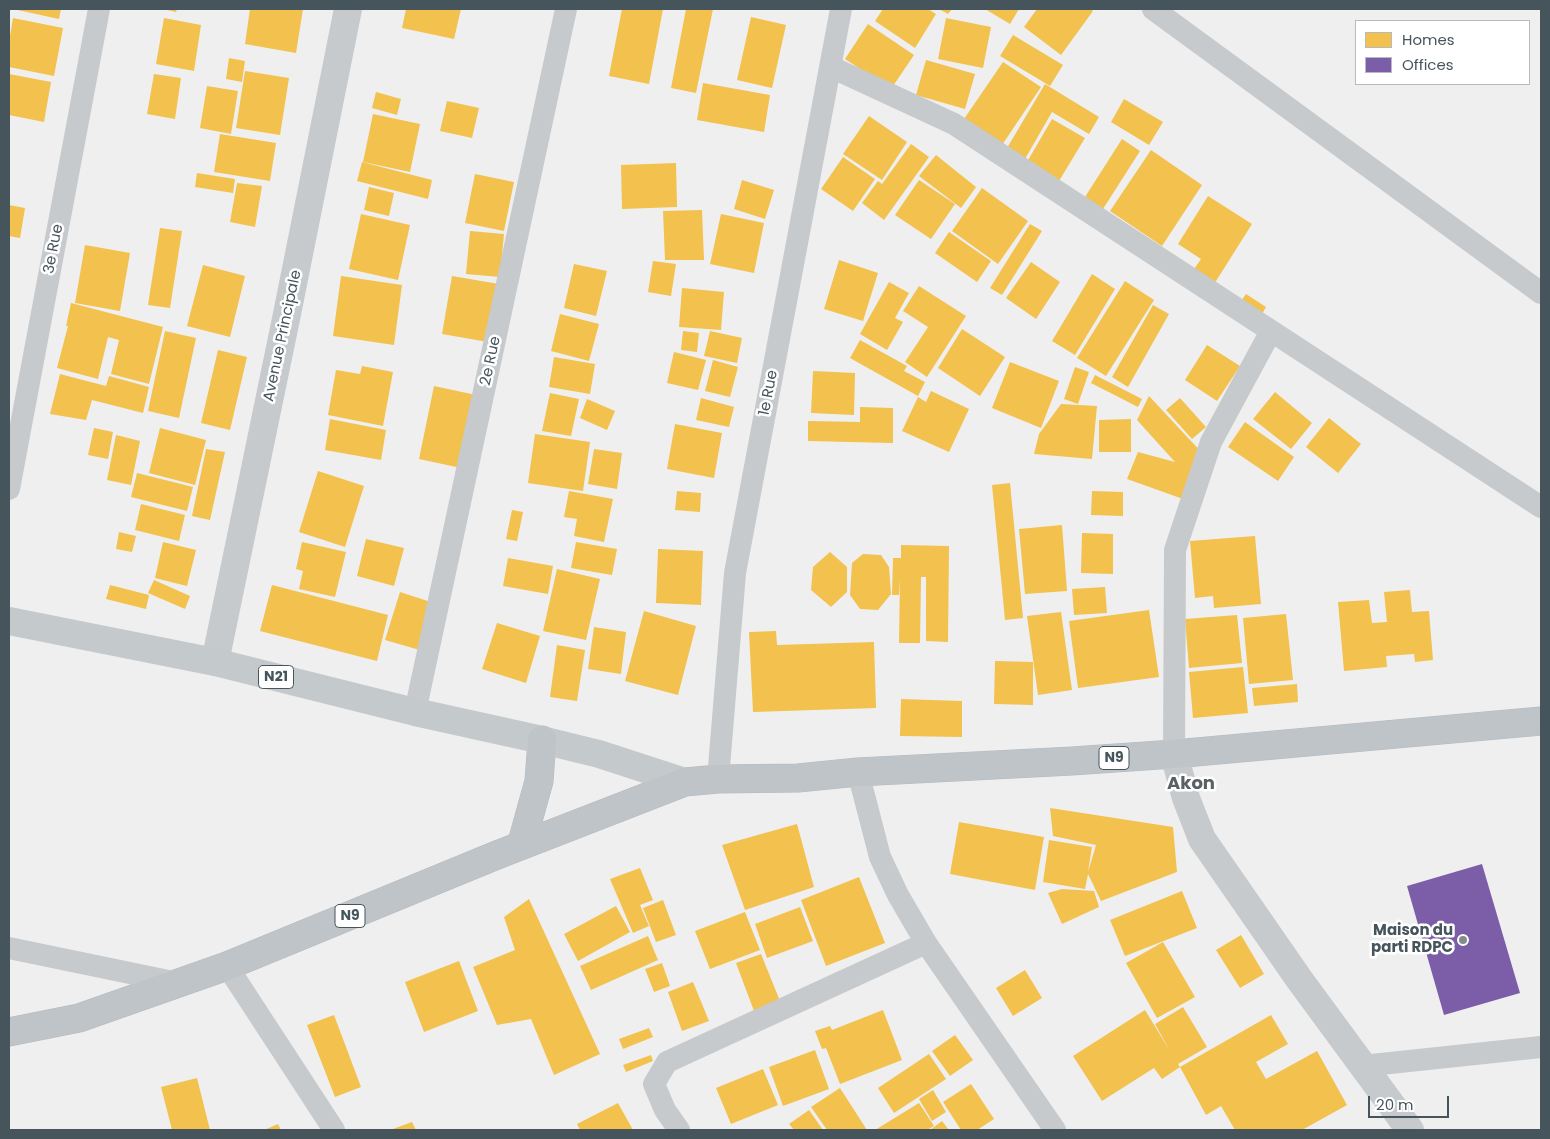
<!DOCTYPE html>
<style>
body{margin:0}
#map{position:relative;width:1550px;height:1139px;overflow:hidden;background:#f0efef;font-family:Poppins,sans-serif}
canvas{display:block}
.frame{position:absolute;inset:0;border:10px solid #46555c;pointer-events:none}
.legend{position:absolute;left:1355px;top:20px;width:175px;height:65px;box-sizing:border-box;background:#fff;border:1px solid #b5bbbe;margin:0;padding:6px 9px;list-style:none;font-size:15px;color:#46555c}
.legend li{display:flex;align-items:center;gap:10px;height:25px}
.legend b{width:25px;border:1px solid #b5bbbe}
.scale{position:absolute;left:1368px;top:1096px;width:81px;height:22px;box-sizing:border-box;border:2px solid #46555c;border-top:0;padding-left:6px;font-size:15px;line-height:18px;white-space:nowrap;color:#46555c;-webkit-text-stroke:4px #fff;paint-order:stroke}
</style>
<div id="map">
<canvas width="1550" height="1139"></canvas>
<div class="frame"></div>
<ul class="legend">
<li><b style="height:14px;background:#f2c14e"></b>Homes</li>
<li><b style="height:14px;background:#7b5ea7"></b>Offices</li>
</ul>
<div class="scale">20 m</div>
</div>
<script>
const ctx = document.querySelector('canvas').getContext('2d');
ctx.lineJoin = 'round';
function fillPath(path, color) { ctx.fillStyle = color; ctx.fill(path, 'evenodd'); }
const toPath = rows => new Path2D(rows.map(r => 'M' + r).join(''));
function strokePath(path, color, width, dash) { ctx.strokeStyle = color; ctx.lineWidth = width; ctx.lineCap = dash ? 'butt' : 'round'; ctx.setLineDash(dash || []); ctx.stroke(path); }
function write(font, color, halo, rows, align = 'center') {
  ctx.font = font + ' Poppins,sans-serif'; ctx.lineWidth = 5; ctx.setLineDash([]); ctx.textBaseline = 'middle'; ctx.strokeStyle = halo; ctx.fillStyle = color; for (const [text, x, y, turn = 0] of rows) {
    ctx.save(); ctx.translate(x, y); ctx.rotate((+turn || 0) * Math.PI / 180); ctx.textAlign = isNaN(turn) ? turn : align; if (halo) ctx.strokeText(text, 0, 0); ctx.fillText(text, 0, 0); ctx.restore();
  }
}
fillPath(toPath([
 [13,9,61,9,59,19],
 [163,9,177,9,176,12],
 [250,9,303,9,296,53,245,44],
 [406,9,461,9,454,39,402,28],
 [622,9,663,9,649,84,609,76],
 [686,9,713,9,696,93,671,88],
 [883,9,928,9,936,14,915,48,875,21],
 [939,9,952,9,948,14],
 [985,9,1019,9,1010,24],
 [1037,9,1090,9,1093,11,1061,55,1024,27],
 [751,17,786,25,772,88,737,80],
 [13,18,63,28,54,76,9,67,9,42],
 [164,18,201,25,194,71,156,64],
 [946,18,991,27,983,68,938,59],
 [868,24,914,55,891,89,845,59],
 [1013,35,1063,65,1050,86,1000,56],
 [229,58,245,61,242,82,226,79],
 [926,60,975,74,965,109,916,95],
 [1003,62,1041,87,1002,145,964,119],
 [245,71,289,78,280,135,236,128],
 [9,74,51,82,44,122,9,115],
 [154,74,181,78,175,119,147,114],
 [703,83,770,95,764,132,697,120],
 [1045,84,1099,117,1089,134,1052,112,1025,159,1007,148],
 [207,86,238,91,231,134,200,128],
 [376,92,401,99,397,115,372,108],
 [1124,99,1163,122,1149,145,1111,122],
 [447,101,479,108,472,138,440,131],
 [373,114,420,124,410,172,363,162],
 [869,116,907,142,882,180,843,154],
 [1052,119,1085,138,1059,181,1027,162],
 [220,134,276,143,270,181,214,172],
 [1122,139,1140,151,1103,209,1085,197],
 [911,144,929,157,884,220,862,203,878,181,882,184],
 [1151,150,1202,185,1162,246,1110,211],
 [936,155,976,187,961,208,919,176],
 [843,157,875,179,853,211,821,189],
 [362,162,432,180,428,199,357,181],
 [676,163,677,207,622,209,621,165],
 [197,173,235,179,233,193,195,187],
 [475,174,514,182,504,231,465,223],
 [742,180,774,190,765,219,734,209],
 [919,180,955,204,931,239,895,215],
 [237,183,262,186,255,227,230,222],
 [369,187,394,193,389,216,364,210],
 [982,188,1028,221,998,264,952,231],
 [1208,196,1252,224,1211,289,1190,275,1201,259,1178,244],
 [9,205,25,208,20,238,9,236],
 [702,210,704,260,665,260,663,211],
 [361,214,410,225,398,280,349,269],
 [721,214,764,223,754,273,710,264],
 [1030,224,1042,231,1002,295,990,288],
 [160,228,182,231,170,308,148,305],
 [470,231,504,234,500,277,466,274],
 [949,232,991,261,977,282,935,253],
 [85,245,130,253,120,311,75,303],
 [839,260,878,273,863,321,824,309],
 [653,261,676,264,671,296,648,292],
 [1031,262,1060,282,1036,319,1006,298],
 [574,264,607,271,596,316,564,308],
 [203,265,245,276,230,337,187,326],
 [1092,274,1115,289,1075,355,1052,341],
 [341,276,402,285,394,345,333,336],
 [452,276,499,284,488,342,442,334],
 [1125,281,1154,300,1106,376,1077,358],
 [889,282,909,293,895,318,903,322,887,350,860,334],
 [919,286,966,316,927,377,905,362,928,327,903,311],
 [682,288,724,292,721,330,679,327],
 [1246,294,1266,307,1258,321,1237,307],
 [71,303,163,327,149,384,111,374,119,340,108,337,98,379,57,368,68,326,66,326],
 [1153,305,1169,314,1128,387,1112,377],
 [560,314,599,324,589,361,551,351],
 [962,329,1005,357,980,396,938,368],
 [165,331,196,338,179,418,148,411],
 [683,331,699,333,697,352,681,350],
 [710,331,742,338,737,363,704,356],
 [860,340,907,366,904,371,925,382,918,396,850,358],
 [1207,345,1240,366,1217,401,1185,380],
 [218,350,247,357,230,430,201,423],
 [674,352,706,360,698,390,667,383],
 [554,357,595,364,590,394,549,387],
 [713,360,738,367,730,397,705,391],
 [1010,362,1059,381,1041,428,992,408],
 [362,366,393,372,383,426,328,415,336,370,360,374],
 [1075,367,1089,372,1078,404,1064,399],
 [813,371,855,373,854,415,811,413],
 [60,374,106,386,109,376,149,387,143,413,92,400,86,420,50,414],
 [1095,375,1142,399,1138,407,1091,383],
 [434,386,476,395,461,468,419,459],
 [931,391,969,409,949,452,902,431,918,397,926,402],
 [1275,392,1312,423,1291,449,1253,419],
 [550,393,579,399,571,436,542,431],
 [1149,396,1205,456,1183,499,1127,479,1138,452,1175,462,1137,420],
 [701,398,734,407,729,427,696,420],
 [1180,398,1206,427,1192,439,1166,410],
 [587,399,615,411,607,430,580,418],
 [1061,404,1097,406,1092,459,1034,454,1039,434],
 [860,407,893,408,893,443,808,441,808,421,860,422],
 [1329,418,1361,444,1338,473,1306,447],
 [330,419,386,430,381,460,325,450],
 [1131,419,1131,452,1099,452,1099,420],
 [1245,422,1294,457,1278,481,1228,447],
 [675,424,722,433,714,478,667,469],
 [94,428,113,432,108,459,88,455],
 [160,428,206,440,195,485,149,473],
 [535,434,590,442,583,491,528,483],
 [116,435,140,441,131,485,107,480],
 [206,449,225,452,210,520,192,516],
 [594,449,622,453,617,489,588,484],
 [318,471,364,486,345,547,299,532],
 [137,473,193,487,187,511,131,497],
 [1010,483,1023,618,1005,620,992,485],
 [569,491,613,499,604,542,574,536,577,519,564,517],
 [677,491,701,493,700,512,675,510],
 [1092,491,1123,492,1123,516,1091,515],
 [141,504,185,515,179,541,135,530],
 [512,510,523,512,517,541,506,539],
 [1062,525,1067,591,1025,594,1019,529],
 [119,532,136,536,132,552,116,549],
 [1082,533,1113,534,1113,574,1081,573],
 [1255,536,1261,604,1214,608,1213,596,1195,598,1190,541],
 [366,539,404,548,394,586,357,576],
 [163,542,196,550,187,586,155,578],
 [302,542,346,552,335,597,299,589,303,571,296,569],
 [576,542,617,549,612,575,571,568],
 [901,545,949,546,948,642,926,641,926,577,921,577,920,643,899,643,900,578,899,595,892,595,893,558,901,558],
 [658,549,703,551,701,605,656,603],
 [830,552,847,567,847,592,831,607,811,590,813,567],
 [863,554,881,555,889,567,891,594,878,610,860,609,850,595,852,563],
 [508,558,553,566,548,594,503,586],
 [557,569,600,579,586,640,543,631],
 [154,580,190,596,185,609,148,593],
 [110,585,149,595,146,609,106,599],
 [272,585,388,615,377,661,260,631],
 [1105,587,1107,613,1074,615,1072,589],
 [1410,590,1412,612,1429,611,1433,660,1415,662,1414,654,1386,656,1387,667,1344,671,1338,602,1369,600,1372,623,1387,622,1384,592],
 [400,592,437,604,423,651,385,640],
 [1149,610,1159,677,1078,688,1069,621],
 [644,611,696,626,678,695,625,681],
 [1061,612,1072,690,1038,695,1027,616],
 [1286,614,1293,680,1249,684,1243,618],
 [1237,615,1242,663,1189,668,1185,619],
 [497,623,540,636,526,683,482,669],
 [594,627,626,632,621,674,588,669],
 [776,631,777,645,874,642,876,708,753,712,749,632],
 [557,645,585,650,577,701,550,697],
 [995,661,1033,662,1033,705,994,704],
 [1243,667,1248,713,1193,718,1189,672],
 [1297,684,1298,702,1254,706,1252,688],
 [901,699,962,701,962,737,900,736],
 [1050,808,1173,827,1177,872,1101,901,1088,874,1085,889,1043,882,1049,840,1092,847,1088,872,1096,845,1053,836],
 [959,822,1044,837,1035,890,950,874],
 [797,824,814,887,745,910,722,845],
 [640,868,653,900,640,905,649,926,633,933,610,879],
 [859,877,885,943,826,966,801,900],
 [1062,889,1094,891,1099,907,1062,924,1048,893],
 [1182,891,1197,928,1125,956,1110,920],
 [529,899,600,1054,554,1075,531,1019,497,1025,473,967,515,950,504,917],
 [663,900,676,935,656,942,643,908],
 [616,906,630,932,578,961,564,934],
 [800,907,813,941,767,958,755,924],
 [745,912,760,950,710,969,695,931],
 [1241,935,1264,974,1240,988,1216,950],
 [648,936,658,960,591,990,580,966],
 [1163,942,1195,997,1157,1018,1126,963],
 [761,954,780,1001,754,1011,736,963],
 [459,961,478,1011,424,1032,405,982],
 [662,963,670,986,654,992,645,969],
 [1025,970,1042,998,1013,1016,996,988],
 [693,982,709,1021,682,1031,668,992],
 [1183,1007,1207,1047,1178,1064,1180,1067,1162,1079,1154,1068,1102,1101,1073,1056,1145,1010,1170,1051,1155,1024],
 [883,1010,902,1060,840,1084,826,1048,822,1049,815,1031,830,1026,832,1030],
 [334,1015,361,1087,335,1097,307,1025],
 [1271,1015,1288,1044,1256,1062,1266,1079,1317,1051,1347,1105,1302,1130,1235,1130,1221,1106,1206,1115,1180,1067],
 [649,1028,653,1037,623,1049,619,1039],
 [955,1035,973,1060,950,1076,932,1051],
 [815,1050,829,1089,783,1106,769,1067],
 [929,1054,946,1079,894,1113,878,1088],
 [651,1055,653,1061,626,1072,623,1065],
 [763,1069,778,1105,731,1124,716,1088],
 [197,1078,210,1130,172,1130,161,1087],
 [971,1084,994,1119,977,1130,961,1130,943,1102],
 [840,1088,867,1130,827,1130,811,1107],
 [933,1090,946,1112,932,1121,919,1099],
 [618,1103,633,1130,580,1130,577,1124],
 [919,1103,934,1126,927,1130,875,1130],
 [809,1110,823,1130,794,1130,789,1124],
 [942,1121,949,1130,930,1130],
 [412,1122,416,1130,390,1130],
 [278,1124,281,1130,264,1130]
]), '#f2c14e');
fillPath(toPath([
 [1482,864,1520,993,1444,1015,1407,886]
]), '#7b5ea7');
const trunk = toPath([
 [521,846,539,781,542,740],
 [9,1032,79,1018,227,966,497,855,685,782,718,779,798,778,858,772,1072,761,1174,754,1541,721]
]);
strokePath(trunk, '#b4babf', 29);
strokePath(toPath([
 [1153,9,1541,293],
 [831,67,954,124,1541,507],
 [9,489,99,9],
 [415,712,566,9],
 [1174,754,1175,550,1211,442,1271,331],
 [858,772,880,857,898,895,926,943,1055,1130],
 [718,779,735,573,841,9],
 [9,948,178,983],
 [227,966,334,1130],
 [1362,1066,1541,1047],
 [679,1130,665,1110,654,1084,667,1062,926,943]
]), '#c6cacc', 22);
strokePath(toPath([
 [215,662,287,314,348,9],
 [1174,754,1186,798,1202,839,1299,979,1410,1130]
]), '#c6cacc', 28);
strokePath(toPath([
 [9,621,215,662,415,712,542,740,599,754,685,782]
]), '#c4c9cb', 28);
strokePath(trunk, '#bec4c8', 28);
for (const [x, y, r, color] of [
 [1463,940,5,"#828b8f"]
]) { const dot = new Path2D(); dot.arc(x, y, r, 0, 2 * Math.PI); ctx.fillStyle = color; ctx.fill(dot); strokePath(dot, '#fff', 2); }
for (const [x, y, w] of [
 [276,677,35],
 [1114,758,30],
 [350,916,30]
]) { const box = new Path2D(); box.roundRect(x - w / 2, y - 11.5, w, 23, 4); ctx.fillStyle = '#fff'; ctx.fill(box); strokePath(box, '#46555c', 1); }
write('bold 14px', '#46555c', null, [
 ["N21",276,677],
 ["N9",1114,758],
 ["N9",350,916]
]);
write('15px', '#46555c', '#fff', [
 ["3e Rue",54,249,-79],
 ["Avenue Principale",283,336,-78],
 ["2e Rue",491,361,-78],
 ["1e Rue",769,393,-79]
]);
write('bold 15px', '#46555c', '#fff', [
 ["Maison du",1453,931],
 ["parti RDPC",1453,948]
], 'right');
write('bold 18px', '#5b6063', '#fff', [
 ["Akon",1191,784]
]);
</script>
